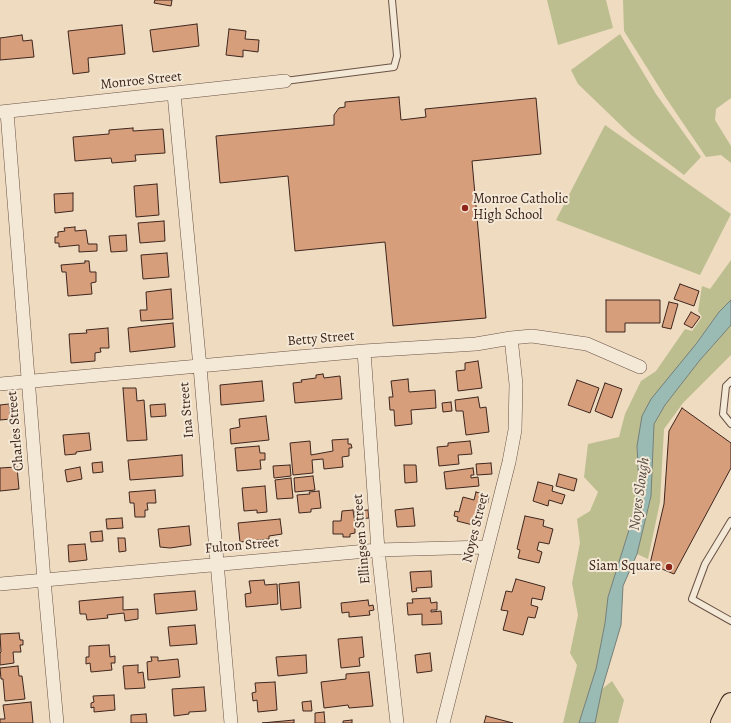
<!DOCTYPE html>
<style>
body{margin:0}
canvas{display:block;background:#eedbc0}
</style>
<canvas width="731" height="723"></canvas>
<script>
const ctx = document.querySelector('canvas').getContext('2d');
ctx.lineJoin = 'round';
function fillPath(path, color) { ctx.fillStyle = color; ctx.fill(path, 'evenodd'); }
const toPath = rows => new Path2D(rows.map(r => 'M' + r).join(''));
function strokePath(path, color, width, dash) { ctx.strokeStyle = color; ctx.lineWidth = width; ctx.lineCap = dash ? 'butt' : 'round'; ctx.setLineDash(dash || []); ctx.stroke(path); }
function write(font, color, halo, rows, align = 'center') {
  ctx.font = font + ' Alegreya,serif'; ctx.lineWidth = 4; ctx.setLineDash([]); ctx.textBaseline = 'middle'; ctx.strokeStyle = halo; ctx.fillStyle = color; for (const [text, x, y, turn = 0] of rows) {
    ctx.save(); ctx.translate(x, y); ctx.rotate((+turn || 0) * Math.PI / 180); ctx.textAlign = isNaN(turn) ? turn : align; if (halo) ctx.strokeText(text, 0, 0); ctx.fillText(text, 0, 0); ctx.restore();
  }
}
fillPath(toPath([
 [547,0,606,0,613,28,558,45],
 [623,0,731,0,731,98,716,109,715,120,731,146,731,163,721,155,706,157,666,98,624,31],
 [620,34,656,94,701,157,684,175,631,135,578,84,571,70],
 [605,125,731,214,700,275,556,220],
 [731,260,731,300,719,312,696,344,637,446,639,485,629,530,608,597,605,623,596,669,579,723,563,723,577,665,570,653,578,615,572,583,580,543,577,519,590,511,598,492,584,477,588,444,619,437,625,414,641,381,656,371,685,329,692,331,702,317,698,311,702,286,710,289],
 [731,325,731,355,683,403,664,429,660,502,648,559,637,554,651,496,654,424,665,405,700,360],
 [612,681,624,700,618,723,595,723,602,689]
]), '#bdbe8f');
const water = toPath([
 [731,300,731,325,700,360,665,405,654,424,651,496,637,554,623,586,621,625,602,689,595,723,579,723,596,669,605,623,608,597,629,530,639,485,637,446,642,416,651,399,696,344,719,312,731,300]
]);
fillPath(water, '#99bbb4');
strokePath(water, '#757f78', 1);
const building = toPath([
 [155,0,172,0,171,6,154,3,155,0],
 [197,24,199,46,153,52,150,30,197,24],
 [122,25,125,54,88,58,89,72,73,74,68,31,122,25],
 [229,29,246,31,245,39,259,40,258,52,243,50,243,57,226,55,229,29],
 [22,35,23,41,32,40,34,57,0,60,0,38,22,35],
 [399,97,401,120,426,117,425,109,536,98,541,154,472,161,486,318,393,326,385,242,295,251,288,176,220,183,216,136,334,125,334,115,339,108,345,107,345,102,399,97],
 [133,128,133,131,163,129,165,153,135,155,136,161,112,163,111,158,75,161,73,137,109,134,109,130,133,128],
 [157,184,159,215,136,217,134,186,157,184],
 [73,193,73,211,55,213,54,194,73,193],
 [164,221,165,241,140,243,138,223,164,221],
 [75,227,75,231,86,230,88,244,97,244,97,251,79,252,79,245,59,247,59,243,55,243,55,237,58,237,58,232,65,231,64,228,75,227],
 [126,235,127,251,111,252,109,236,126,235],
 [167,253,169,277,143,279,141,255,167,253],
 [85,261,89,261,90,272,96,272,96,282,91,283,92,294,68,296,66,272,62,272,61,265,85,263,85,261],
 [680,284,699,291,694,306,674,299,680,284],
 [171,289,173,319,141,321,140,310,147,310,146,292,171,289],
 [606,300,660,300,660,323,625,323,625,332,606,332,606,300],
 [669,302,678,304,671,329,662,327,669,302],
 [691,312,700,317,692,328,684,324,691,312],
 [173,323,175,347,130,352,128,328,173,323],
 [108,328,109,348,100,348,101,352,95,353,95,361,71,363,69,334,87,333,86,330,108,328],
 [478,361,482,388,458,391,456,371,465,370,465,363,478,361],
 [323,374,324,378,340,376,342,399,295,403,293,383,302,382,301,380,316,378,316,375,323,374],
 [408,379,409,392,435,390,436,408,411,410,412,424,395,426,394,410,390,410,389,397,393,397,391,381,408,379],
 [577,380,599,388,590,413,568,405,577,380],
 [262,381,264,401,221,405,220,385,262,381],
 [605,383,622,389,612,418,595,411,605,383],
 [123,388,136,388,137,401,144,400,147,440,127,441,123,388],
 [478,397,480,408,486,407,489,432,466,435,463,411,456,411,455,400,478,397],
 [451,402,452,411,443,412,442,403,451,402],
 [9,404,11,419,0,420,0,405,9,404],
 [165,404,166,416,151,417,150,405,165,404],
 [682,408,731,443,731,468,674,574,650,564,664,504,669,431,682,408],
 [266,416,269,440,231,444,230,429,240,427,239,419,266,416],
 [89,433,91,450,76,452,76,454,65,455,63,435,89,433],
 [348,439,348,444,351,444,352,448,349,448,349,456,342,457,343,467,324,469,323,459,312,460,313,473,293,475,290,443,310,441,311,455,333,451,332,440,348,439],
 [470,441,472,454,458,455,459,464,439,466,437,447,448,446,448,443,470,441],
 [259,446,260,453,265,453,265,460,260,460,261,469,237,471,235,448,259,446],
 [182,455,183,476,130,480,128,460,182,455],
 [102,462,103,472,93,473,92,463,102,462],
 [491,463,492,474,477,475,476,464,491,463],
 [290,465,291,476,274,478,273,466,290,465],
 [404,465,416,465,417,482,405,483,404,465],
 [17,467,19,489,0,491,0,468,17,467],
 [80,467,82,479,67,482,65,470,80,467],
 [473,468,474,475,471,475,471,478,478,477,479,486,446,489,444,472,473,468],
 [559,474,577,479,574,491,556,486,559,474],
 [313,476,315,490,295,492,294,478,313,476],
 [291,478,293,498,277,499,275,480,291,478],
 [538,482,553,486,552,491,565,495,562,504,549,500,548,506,533,501,538,482],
 [265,486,267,512,257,513,257,510,244,511,242,488,265,486],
 [155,490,156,503,147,503,148,510,145,510,145,517,135,517,134,503,130,503,129,492,155,490],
 [319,491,321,508,311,509,311,512,299,513,297,495,310,494,309,492,319,491],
 [476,492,489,496,488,503,485,503,483,511,480,511,477,526,457,521,458,517,454,516,455,511,459,512,463,497,474,500,476,492],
 [413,508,415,526,397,527,395,510,413,508],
 [353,510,355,523,359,523,359,528,355,528,355,533,350,534,350,537,343,537,343,534,333,534,333,521,341,521,342,511,353,510],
 [368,510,369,518,356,519,355,511,368,510],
 [525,516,544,520,543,526,553,529,549,544,539,542,537,550,542,552,539,563,518,558,520,550,517,549,525,516],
 [122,518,123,528,107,529,106,519,122,518],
 [280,519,282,534,269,536,269,539,240,542,238,523,280,519],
 [189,526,191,545,170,548,160,547,158,529,189,526],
 [102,531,103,541,91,542,90,532,102,531],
 [118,538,125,538,126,551,119,552,118,538],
 [85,544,87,560,69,562,68,545,85,544],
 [431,571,432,587,416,588,417,591,412,592,410,572,431,571],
 [516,579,545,587,542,600,532,598,531,605,538,607,535,618,528,617,523,635,503,630,508,611,501,610,506,591,512,592,516,579],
 [264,580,265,585,277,584,278,604,246,607,245,594,251,593,249,581,264,580],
 [299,582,301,608,281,610,279,584,299,582],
 [195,591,197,610,156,614,154,594,195,591],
 [123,597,123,610,138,609,138,619,125,621,124,613,107,615,108,618,87,620,86,614,80,614,79,601,123,597],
 [430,598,431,603,437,602,437,610,431,610,431,612,441,611,442,624,422,625,422,614,408,615,407,603,413,603,412,599,430,598],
 [368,600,369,606,373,605,374,610,369,611,370,615,349,617,349,612,342,613,341,603,368,600],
 [195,625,197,644,170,646,168,627,195,625],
 [19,633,20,640,23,640,23,645,20,645,21,652,13,652,14,663,0,665,0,653,1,652,0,634,19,633],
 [362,637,364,657,359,658,360,666,341,668,338,639,362,637],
 [109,645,110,657,115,656,115,663,111,663,112,670,91,672,90,663,86,664,86,657,89,657,89,646,109,645],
 [430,653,432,671,417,673,415,655,430,653],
 [306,655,307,673,278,676,276,657,306,655],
 [151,657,158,657,158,661,178,659,180,677,148,680,147,662,152,661,151,657],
 [138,665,138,673,143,672,145,688,125,689,123,666,138,665],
 [18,666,19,676,22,676,25,699,5,701,3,679,1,679,0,668,18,666],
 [369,672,373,706,349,708,348,705,324,708,321,682,346,679,346,674,369,672],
 [275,682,277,710,258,712,257,700,253,701,252,693,256,692,255,683,275,682],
 [204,687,206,711,189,712,189,714,174,716,172,689,204,687],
 [114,695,115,710,94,712,94,707,91,708,91,703,94,702,93,696,114,695],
 [311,701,312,711,303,711,302,702,311,701],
 [31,702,33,723,0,723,0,719,5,719,3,705,31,702],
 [324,712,325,723,315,723,315,713,324,712],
 [146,714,147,723,131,723,131,715,146,714],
 [486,716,513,723,484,723,486,716],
 [294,720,294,723,262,723,294,720],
 [352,720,352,723,343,723,343,721,352,720]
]);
fillPath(building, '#d79e7c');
strokePath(building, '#3e261e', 1);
const lane = toPath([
 [285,81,394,67,397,56,392,0],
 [731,381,726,386,723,414,731,424],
 [731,521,705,564,692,599,731,621]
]);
const street = toPath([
 [174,94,200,367,231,723],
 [0,112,285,81],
 [7,112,44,580,57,723],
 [364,351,378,550,397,723],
 [0,384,364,351,476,344,511,338,532,336,587,344,640,367],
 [0,584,378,550,487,547],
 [443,723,509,462,515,430,516,384,511,338]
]);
const primary = toPath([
 [721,723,731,703]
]);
strokePath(lane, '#6a5346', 8);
strokePath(street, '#6a5346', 14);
strokePath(primary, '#3e261e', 22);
strokePath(lane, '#f4e8d6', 6);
strokePath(street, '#f4e8d6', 13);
strokePath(primary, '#eedbc0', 20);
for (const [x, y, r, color] of [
 [465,208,4,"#8f2418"],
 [669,567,4,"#8f2418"]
]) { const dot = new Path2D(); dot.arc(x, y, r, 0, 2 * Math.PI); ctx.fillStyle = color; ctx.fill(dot); strokePath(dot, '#f4e8d6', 1.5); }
write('14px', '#3e261e', '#f4e8d6', [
 ["Monroe Street",141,81,-6],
 ["Betty Street",321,339,-5],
 ["Ina Street",187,410,-95],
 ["Charles Street",16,431,-95],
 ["Noyes Street",476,528,-76],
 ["Ellingsen Street",362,539,-95],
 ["Fulton Street",242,546,-5]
]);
write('14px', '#3e261e', '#f4e8d6', [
 ["Monroe Catholic",473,200],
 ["High School",473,216],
 ["Siam Square",661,567,"right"]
], 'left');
write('italic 15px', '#554b44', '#f4e8d6', [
 ["Noyes Slough",640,494,-82]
]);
</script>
